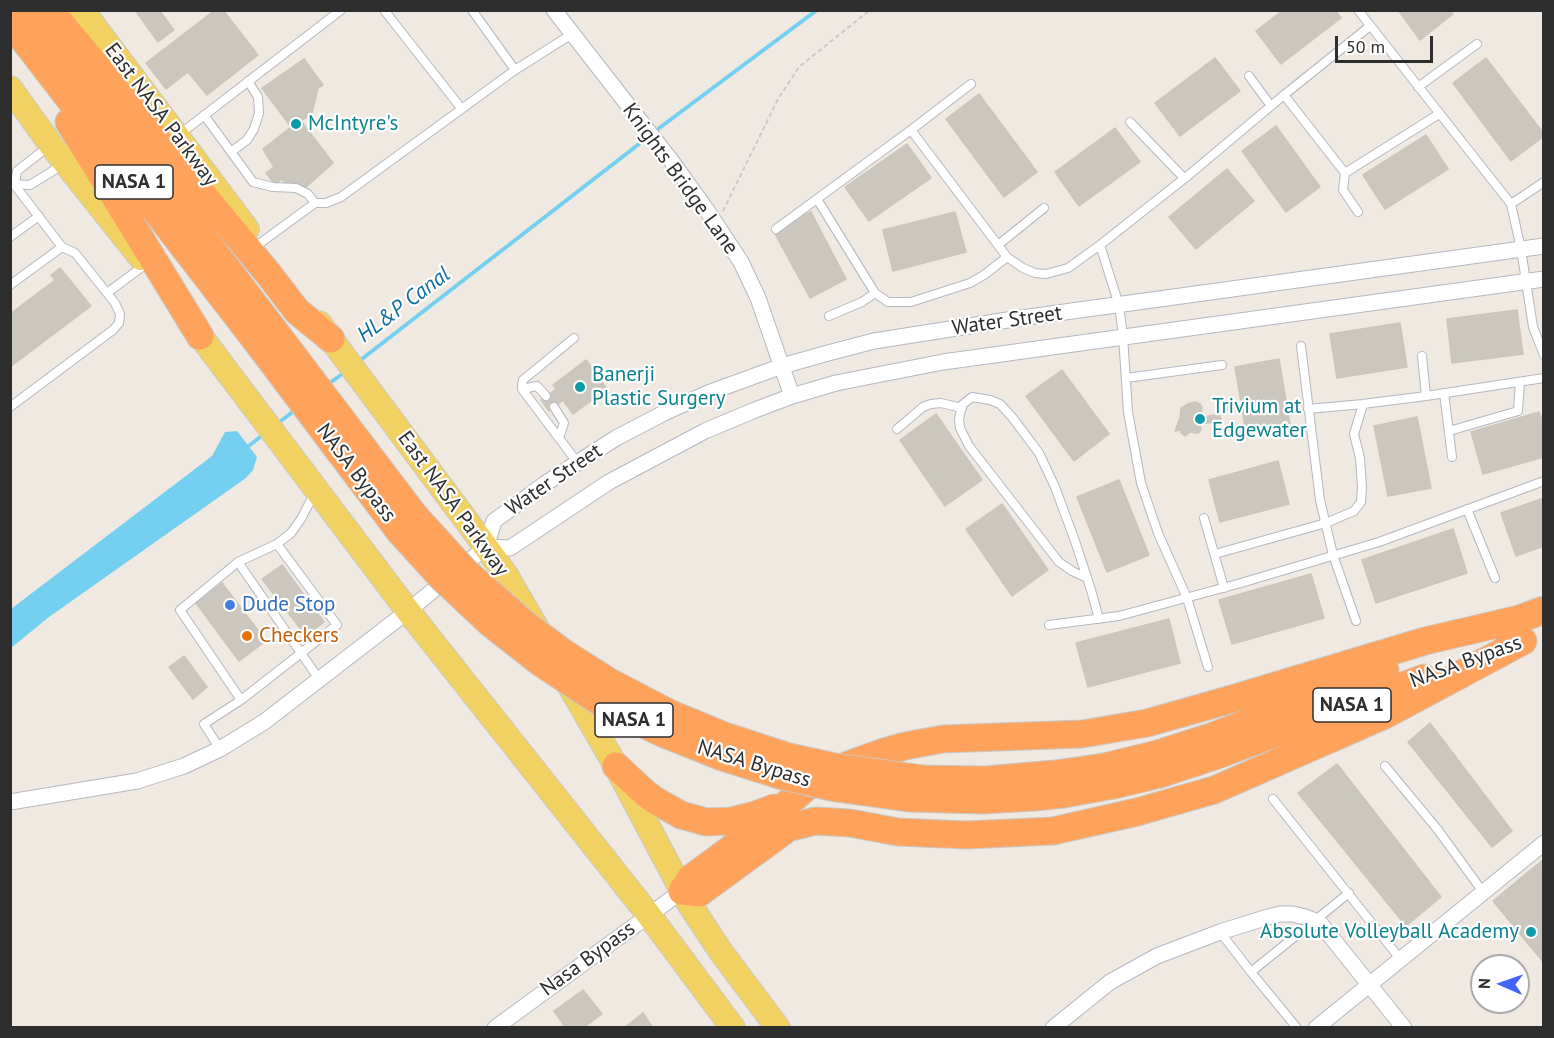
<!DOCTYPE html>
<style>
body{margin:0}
#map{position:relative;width:1554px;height:1038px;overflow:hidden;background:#efe9e1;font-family:"PT Sans",sans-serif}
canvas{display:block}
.frame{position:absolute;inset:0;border:12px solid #2e2e2e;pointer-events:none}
.north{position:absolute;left:1470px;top:954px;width:60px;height:60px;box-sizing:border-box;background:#fff;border:2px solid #ababab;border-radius:50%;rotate:272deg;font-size:16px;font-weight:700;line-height:24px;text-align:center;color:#2e2e2e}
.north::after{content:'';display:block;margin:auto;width:21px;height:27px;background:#4264fb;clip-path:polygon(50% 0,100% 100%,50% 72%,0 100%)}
.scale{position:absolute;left:1335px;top:36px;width:98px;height:27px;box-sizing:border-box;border:3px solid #2e2e2e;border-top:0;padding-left:8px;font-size:18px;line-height:21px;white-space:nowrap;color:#2e2e2e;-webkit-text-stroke:4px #fff;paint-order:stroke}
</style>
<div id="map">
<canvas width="1554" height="1038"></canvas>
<div class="frame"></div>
<div class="north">N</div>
<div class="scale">50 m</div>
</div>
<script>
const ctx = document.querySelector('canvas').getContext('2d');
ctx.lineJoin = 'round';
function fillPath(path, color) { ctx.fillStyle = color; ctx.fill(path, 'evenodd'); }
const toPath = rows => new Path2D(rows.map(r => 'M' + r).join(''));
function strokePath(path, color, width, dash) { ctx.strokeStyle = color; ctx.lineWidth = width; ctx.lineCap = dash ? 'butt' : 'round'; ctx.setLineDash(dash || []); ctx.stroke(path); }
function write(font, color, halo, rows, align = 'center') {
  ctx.font = font + ' "PT Sans",sans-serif'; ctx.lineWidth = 4.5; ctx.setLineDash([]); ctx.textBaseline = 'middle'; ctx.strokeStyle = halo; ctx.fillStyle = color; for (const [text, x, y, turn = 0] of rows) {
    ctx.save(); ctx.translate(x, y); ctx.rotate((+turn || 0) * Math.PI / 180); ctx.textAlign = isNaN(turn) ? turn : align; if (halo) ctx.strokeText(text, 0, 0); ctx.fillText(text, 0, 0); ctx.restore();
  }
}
fillPath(toPath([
 [237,431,257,457,253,470,246,478,49,617,11,648,11,609,212,456,225,432]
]), '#75cff0');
strokePath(toPath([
 [654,132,817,10],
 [358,362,648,137],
 [327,385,345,372],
 [277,424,295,410],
 [246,448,264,434]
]), '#75cff0', 4);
const building = toPath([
 [135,10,159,10,174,30,158,42,135,10],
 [215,10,223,10,258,55,207,95,188,72,166,89,146,63,215,10],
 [1283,10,1335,10,1341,18,1281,64,1256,31,1283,10],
 [1398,10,1450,10,1453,14,1420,40,1398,10],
 [1215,58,1240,91,1180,136,1155,103,1215,58],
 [1486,58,1544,134,1544,136,1511,161,1453,83,1486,58],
 [304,59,323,85,318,88,312,113,301,121,333,163,305,188,290,188,282,179,275,184,266,173,274,167,263,149,291,127,262,88,304,59],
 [979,94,1037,172,1004,197,946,119,979,94],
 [1276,126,1320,187,1286,212,1242,151,1276,126],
 [1115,128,1140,162,1079,206,1055,172,1115,128],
 [1426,135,1448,169,1385,209,1363,175,1426,135],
 [907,144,931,178,869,221,845,187,907,144],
 [1227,169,1254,201,1196,249,1169,217,1227,169],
 [811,212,846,279,810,298,774,232,811,212],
 [955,212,966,252,893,271,883,230,955,212],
 [60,268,91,306,10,367,10,314,55,280,51,275,60,268],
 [1517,310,1523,354,1452,363,1447,319,1517,310],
 [1400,323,1407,367,1337,378,1330,334,1400,323],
 [1279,359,1291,430,1247,438,1235,367,1279,359],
 [586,360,607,389,573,414,563,400,549,411,541,400,556,389,553,385,586,360],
 [1062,370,1109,434,1074,461,1026,396,1062,370],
 [1196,402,1200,404,1202,407,1200,418,1219,414,1222,421,1200,424,1201,430,1198,433,1190,432,1185,436,1181,433,1181,430,1175,431,1180,418,1181,408,1190,403,1196,402],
 [1539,412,1544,426,1544,457,1483,474,1471,432,1539,412],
 [936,414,982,480,945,506,900,440,936,414],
 [1417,417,1431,488,1388,496,1374,426,1417,417],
 [1278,461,1289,504,1220,522,1209,480,1278,461],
 [1119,480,1149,555,1107,572,1077,497,1119,480],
 [1544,498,1544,546,1516,556,1501,513,1544,498],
 [1002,504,1048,570,1012,596,966,529,1002,504],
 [1453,529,1467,573,1376,603,1362,560,1453,529],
 [282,565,324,622,306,636,262,579,282,565],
 [1311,574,1324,618,1232,644,1219,600,1311,574],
 [222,583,266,641,239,661,196,603,222,583],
 [1169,619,1180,663,1088,687,1076,643,1169,619],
 [184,656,207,687,193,699,169,667,184,656],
 [1430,723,1512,831,1492,847,1408,742,1430,723],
 [1337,764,1441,897,1406,926,1298,793,1337,764],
 [1544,859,1544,963,1493,901,1544,859],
 [583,990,602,1014,583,1028,566,1028,554,1011,583,990],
 [643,1013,653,1028,624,1028,643,1013]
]);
fillPath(building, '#cbc7bf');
strokePath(building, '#cbc5ba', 1.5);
const lane = toPath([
 [384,10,461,108],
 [1358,10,1511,204,1521,249,1533,327,1544,355],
 [515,70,572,34],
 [1249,76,1271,106],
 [1418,87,1477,44],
 [1284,95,1345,173,1343,190,1358,212],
 [204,115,253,182,273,187,296,188,308,194,315,203,259,244],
 [1130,122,1184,178],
 [911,130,1007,257,1023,268,1035,273,1046,274,1068,268,1100,245,1190,174,1284,95,1370,26],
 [180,134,341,10],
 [231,152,247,140,254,129,259,113,258,97,248,81],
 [1345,173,1439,114],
 [10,179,62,247,75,253,115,303,120,314,119,323,113,330,10,407],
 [15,184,17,171,49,146],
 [13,185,15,184,30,185,64,164],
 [817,199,875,293,888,302,911,302,970,283,984,275,1007,257],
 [315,203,326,203,341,197,515,70,472,10],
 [1511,204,1544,182],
 [776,229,911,130,971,84],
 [10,237,39,216],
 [998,245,1044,208],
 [1100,245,1119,305,1123,336,1128,412,1141,483,1158,533,1187,598,1208,667],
 [10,285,62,247],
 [107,293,146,264],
 [829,316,862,302,875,293],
 [574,338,523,380,522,385,522,389,577,462],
 [1301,346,1320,500,1333,555,1356,621],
 [1422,356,1426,396],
 [1126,378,1222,365],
 [522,389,537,386,546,396],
 [1444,393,1452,457],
 [554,407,564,423,559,438],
 [1308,409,1363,404,1426,396,1544,378],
 [897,429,923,407,931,404,941,403,962,408],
 [1449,431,1518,411,1520,382],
 [315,492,301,519,291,533,277,544,238,562,319,679],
 [1467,509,1495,578],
 [1204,518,1224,588],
 [1215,554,1326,523,1354,511,1361,502,1362,487,1360,458,1354,434,1363,404],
 [238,562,180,610,241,700],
 [1087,578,1072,571,1059,562,969,446,960,428,959,419,962,405,972,397,990,400,1000,404,1012,417,1039,453,1055,487,1075,541,1091,590,1099,619],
 [1049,625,1119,616,1241,583,1379,542,1544,481],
 [220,749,204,724,241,700,337,625,277,544],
 [1385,766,1438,830,1483,892],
 [1273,799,1401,960],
 [1220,932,1251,972,1349,893],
 [1251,972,1297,1028]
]);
const street = toPath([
 [554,10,673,163,706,209,741,262,758,298,792,396],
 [486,547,494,521,546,483,616,438,664,413,708,393,782,366,828,353,874,341,1014,319,1544,246],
 [486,547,510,548,609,482,705,431,755,410,792,396,836,383,943,362,1544,279],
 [10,802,137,781,184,766,220,749,264,722,408,611,486,547],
 [495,1028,682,891],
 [1053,1028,1110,982,1157,956,1220,932,1268,917,1280,914,1293,914,1305,917,1320,923,1404,1028],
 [1316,1028,1544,843]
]);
const primary = toPath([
 [82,10,247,229],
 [10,88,51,145,141,258],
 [189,321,408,611,648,914,733,1028],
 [319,323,486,547,506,575,539,632],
 [565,678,616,766,688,902,721,952,778,1028]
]);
const highway = toPath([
 [30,10,273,329],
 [50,10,267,272,297,311,331,339],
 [10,22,257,342],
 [69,122,200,336],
 [1515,620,1425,641,1232,699,1147,723,1082,734,943,739,905,746,884,752,848,765,809,785,758,829,690,879,682,891,699,893,788,828,815,821,850,823,898,832,966,835,1053,831,1137,812,1214,790,1385,715,1523,641],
 [1500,626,1544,610],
 [1154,755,1213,736,1385,670],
 [616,766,645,793,656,801,681,815,692,818,706,822,731,821,755,815,774,808],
 [1160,774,1212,757,1424,678]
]);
strokePath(lane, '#b4b7c1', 10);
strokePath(street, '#b4b7c1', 17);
strokePath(primary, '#c9c9c9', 26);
strokePath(highway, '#c9c9c9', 29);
strokePath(toPath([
 [723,211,778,99,799,67,870,10]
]), '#c9c9c9', 2, [4.5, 3]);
strokePath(lane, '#fff', 8);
strokePath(street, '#fff', 15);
strokePath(primary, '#f2d163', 24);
strokePath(highway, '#ffa35c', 27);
const highwayBridge = toPath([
 [273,329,414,515,465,571,525,624,564,653,608,681,671,714,722,735,789,757,835,767,923,779,985,780,1055,774,1104,767,1154,755],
 [257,342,400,532,441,577,490,623,541,663,600,702,641,723,662,733,722,757,779,775,836,788,908,798,983,800,1035,797,1064,794,1114,785,1160,774]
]);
strokePath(highwayBridge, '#c9c9c9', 29, []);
strokePath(highwayBridge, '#ffa35c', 27);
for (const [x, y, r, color] of [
 [296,124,6,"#0f9aa8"],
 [580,387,6,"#0f9aa8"],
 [1200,419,6,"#0f9aa8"],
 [230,605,6,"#3f7fe0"],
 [247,636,6,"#e8710a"],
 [1531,932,6,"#0f9aa8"]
]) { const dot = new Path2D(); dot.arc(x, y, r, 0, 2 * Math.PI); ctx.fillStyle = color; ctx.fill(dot); strokePath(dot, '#fff', 2); }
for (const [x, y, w] of [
 [134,182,78],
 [1352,705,78],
 [634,720,78]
]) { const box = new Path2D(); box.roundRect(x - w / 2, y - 17, w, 34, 4.5); ctx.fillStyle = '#fff'; ctx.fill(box); strokePath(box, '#2e2e2e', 1.5); }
write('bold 20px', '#2e2e2e', null, [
 ["NASA 1",134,182],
 ["NASA 1",1352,705],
 ["NASA 1",634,720]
]);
write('21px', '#2e2e2e', '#fff', [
 ["East NASA Parkway",161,115,53],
 ["Knights Bridge Lane",680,179,54],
 ["Water Street",1007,321,-8],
 ["NASA Bypass",356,473,53],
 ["Water Street",554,480,-34],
 ["East NASA Parkway",453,504,54],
 ["NASA Bypass",1466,662,-20],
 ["NASA Bypass",754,764,17],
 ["Nasa Bypass",588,959,-36]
]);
write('21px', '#0d838f', '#fff', [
 ["McIntyre's",308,124],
 ["Banerji",592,375],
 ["Plastic Surgery",592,399],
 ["Trivium at",1212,407],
 ["Edgewater",1212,431],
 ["Absolute Volleyball Academy",1519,932,"right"]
], 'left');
write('21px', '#366cbe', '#fff', [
 ["Dude Stop",242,605]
], 'left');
write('21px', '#c56008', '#fff', [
 ["Checkers",259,636]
], 'left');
write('italic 22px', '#0d6fa3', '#fff', [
 ["HL&P Canal",404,305,-37]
]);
</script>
